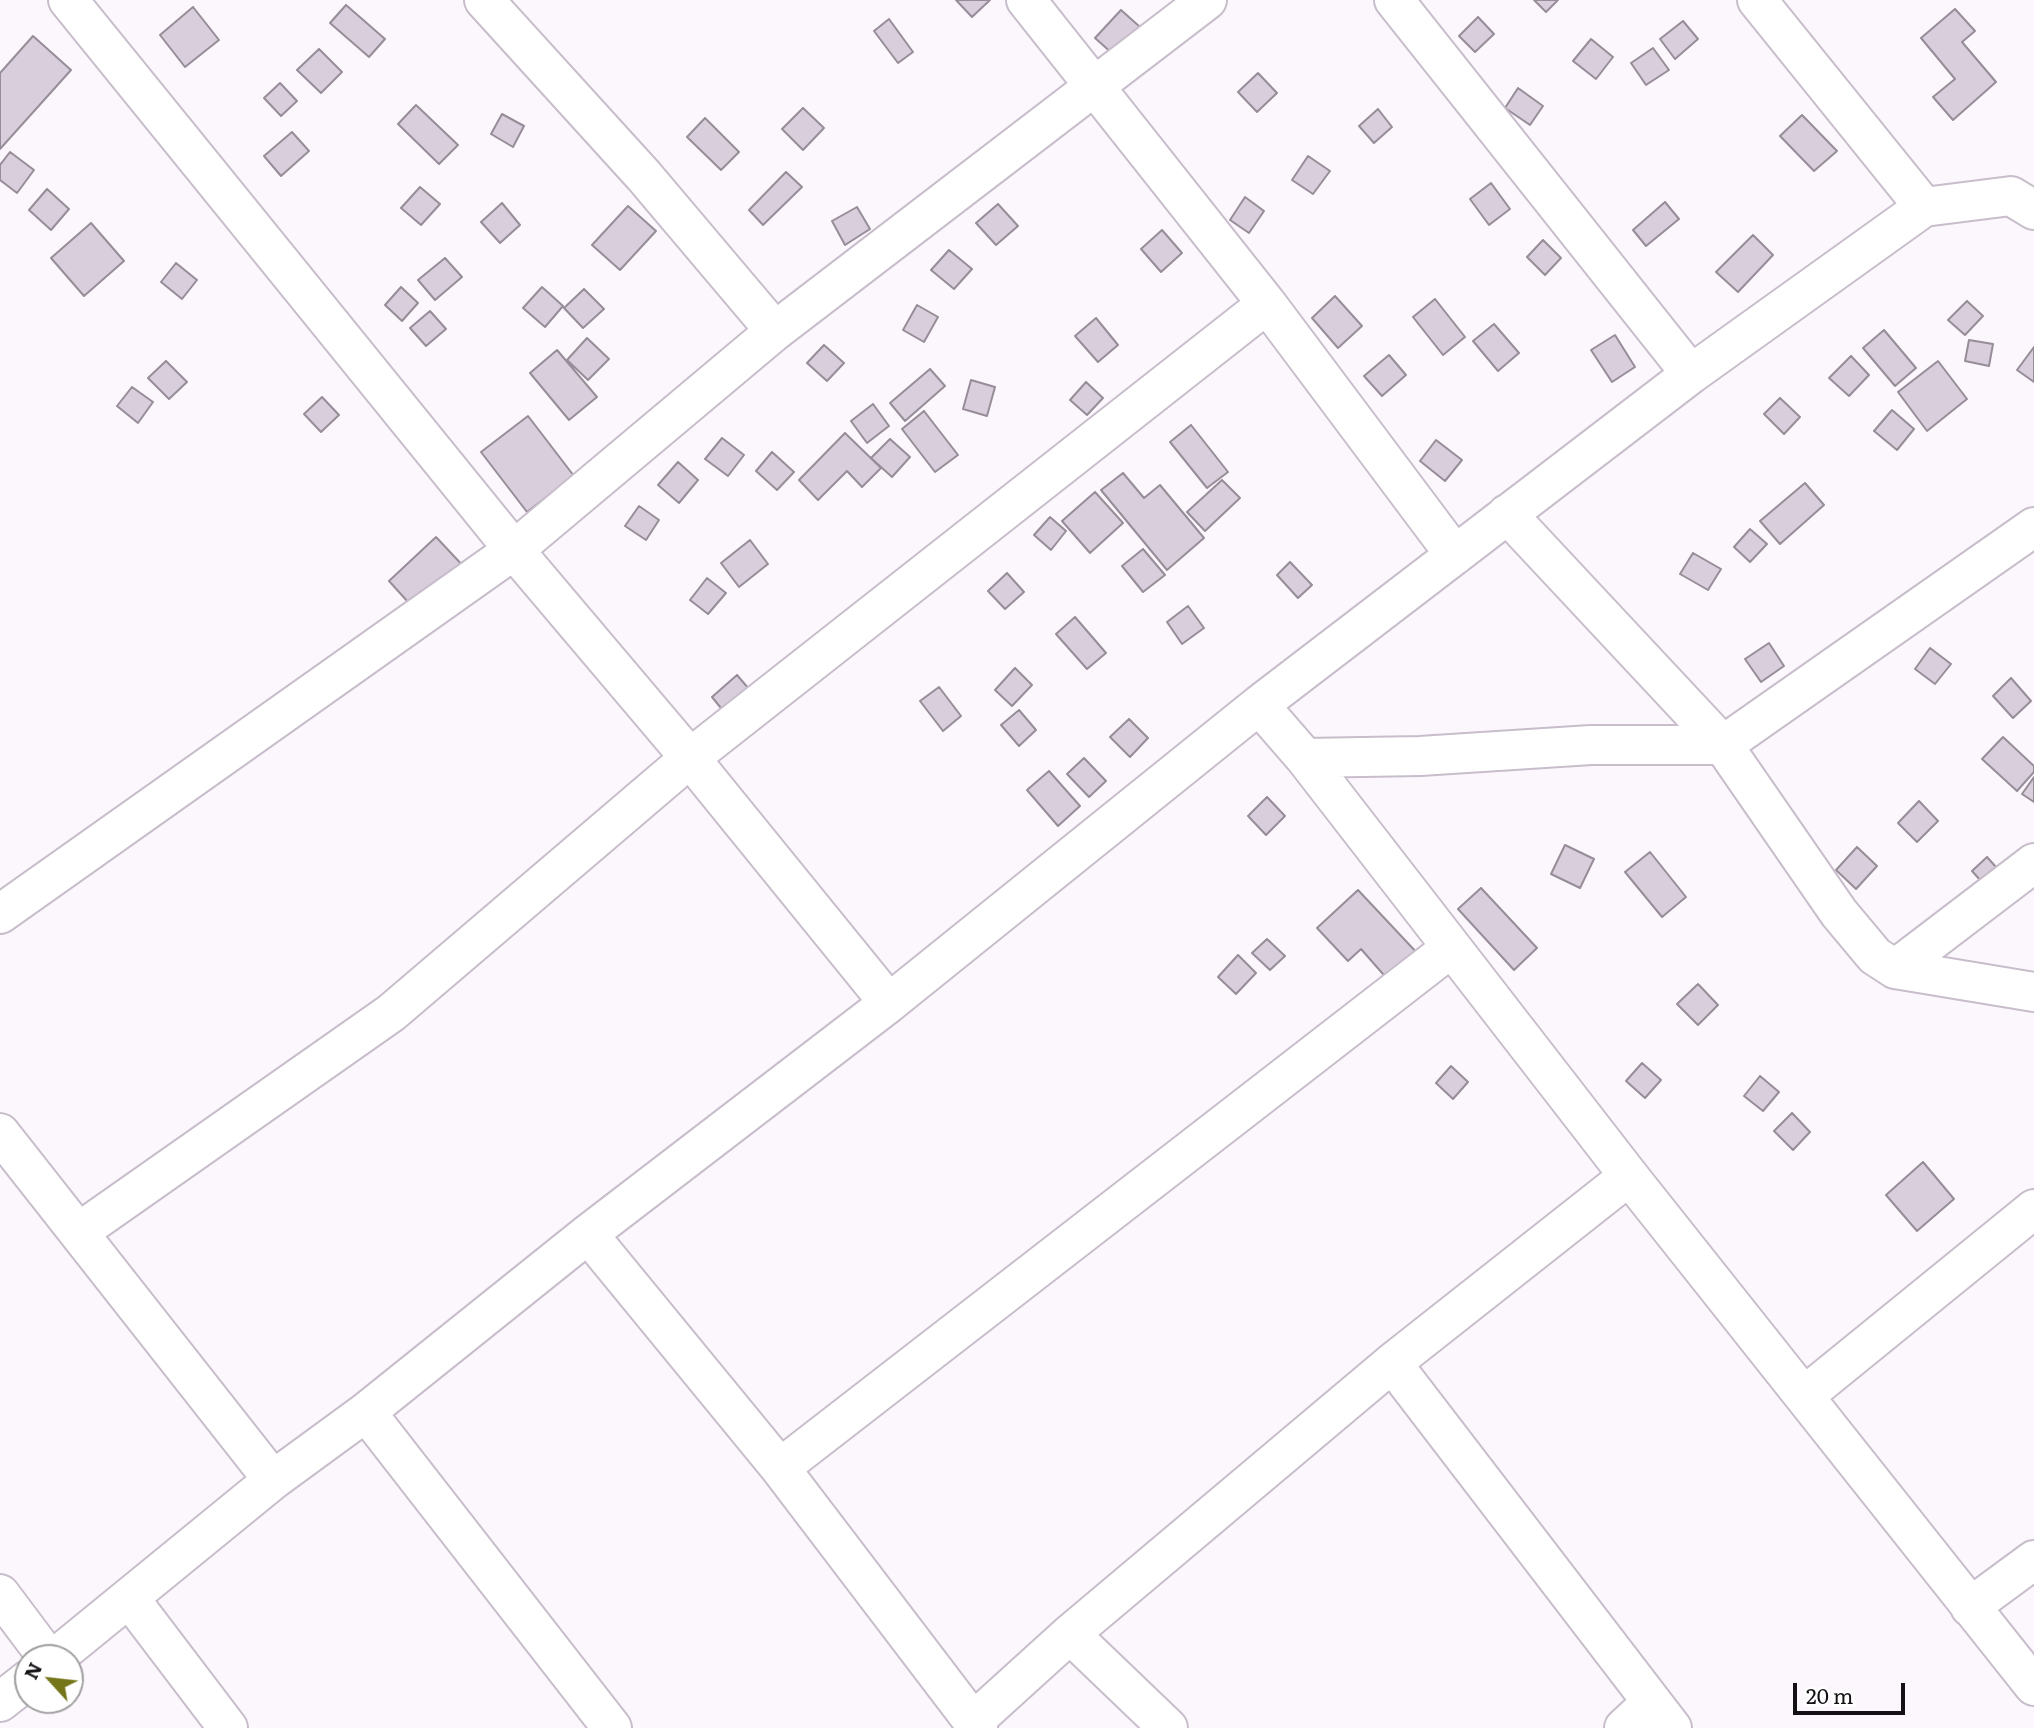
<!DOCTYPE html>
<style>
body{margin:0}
#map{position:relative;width:2034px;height:1728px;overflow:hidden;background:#fcf7fd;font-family:Literata,serif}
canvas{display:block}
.north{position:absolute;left:14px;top:1644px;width:70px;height:70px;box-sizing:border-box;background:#fff;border:2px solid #a1a0a1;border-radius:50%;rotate:297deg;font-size:19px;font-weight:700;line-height:28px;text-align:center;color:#141115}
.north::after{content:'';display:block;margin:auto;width:24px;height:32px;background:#75751a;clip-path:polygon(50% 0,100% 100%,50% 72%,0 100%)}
.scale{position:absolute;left:1793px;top:1683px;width:112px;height:32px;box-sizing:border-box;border:4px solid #141115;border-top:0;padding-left:9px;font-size:21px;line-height:24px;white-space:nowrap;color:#141115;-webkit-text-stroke:5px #fff;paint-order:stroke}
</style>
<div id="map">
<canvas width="2034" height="1728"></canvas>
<div class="north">N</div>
<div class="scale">20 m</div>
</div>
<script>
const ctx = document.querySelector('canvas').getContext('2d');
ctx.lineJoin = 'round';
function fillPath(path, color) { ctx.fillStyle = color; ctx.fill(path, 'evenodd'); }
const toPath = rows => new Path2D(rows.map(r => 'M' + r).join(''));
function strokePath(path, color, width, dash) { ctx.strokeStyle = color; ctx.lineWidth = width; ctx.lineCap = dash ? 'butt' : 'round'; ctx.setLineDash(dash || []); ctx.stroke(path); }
const building = toPath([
 [956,0,990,0,972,17,956,0],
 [1534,0,1558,0,1546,12,1534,0],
 [346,5,385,39,369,57,330,23,346,5],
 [193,7,219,40,185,67,160,35,193,7],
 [1955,9,1975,31,1962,42,1996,82,1953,120,1933,97,1955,79,1921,38,1955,9],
 [1121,10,1140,27,1114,55,1095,38,1121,10],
 [1478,17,1494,34,1475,52,1459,36,1478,17],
 [889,19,913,52,898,63,874,31,889,19],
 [1683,21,1698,39,1675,59,1660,39,1683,21],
 [33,36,71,70,0,149,0,73,33,36],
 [1591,39,1613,57,1596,79,1573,61,1591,39],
 [1653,48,1669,70,1646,85,1631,63,1653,48],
 [319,49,342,72,321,93,297,70,319,49],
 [1258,73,1277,93,1257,112,1238,92,1258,73],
 [280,83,297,101,281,116,264,98,280,83],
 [1518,88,1543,106,1530,125,1505,108,1518,88],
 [416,105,458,145,439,164,398,124,416,105],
 [803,108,824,128,803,150,782,129,803,108],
 [1378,109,1392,127,1374,143,1359,126,1378,109],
 [502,114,524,126,513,147,491,134,502,114],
 [1802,115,1837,151,1814,171,1780,136,1802,115],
 [705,118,739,152,721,170,687,137,705,118],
 [292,132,309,151,281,176,264,156,292,132],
 [10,152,34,170,17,193,0,180,0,165,10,152],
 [1308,156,1330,171,1313,194,1292,180,1308,156],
 [786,172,802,187,763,225,749,210,786,172],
 [1491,183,1510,209,1489,225,1470,199,1491,183],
 [420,187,440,204,421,225,401,208,420,187],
 [47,189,69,209,51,230,29,210,47,189],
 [1245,197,1264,211,1249,233,1230,220,1245,197],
 [1665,202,1679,219,1646,246,1633,230,1665,202],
 [502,203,520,225,500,243,481,222,502,203],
 [998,204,1018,226,996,245,976,223,998,204],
 [628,206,656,231,620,270,592,245,628,206],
 [857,207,870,229,845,245,832,221,857,207],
 [91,223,124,261,84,296,51,258,91,223],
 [1162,230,1182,253,1161,272,1141,249,1162,230],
 [1753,235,1773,255,1738,292,1716,272,1753,235],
 [1543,240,1561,258,1545,275,1527,257,1543,240],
 [949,250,972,269,954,289,931,270,949,250],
 [445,258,462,277,435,300,418,280,445,258],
 [176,263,197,280,182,299,161,282,176,263],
 [401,287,418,303,402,321,385,305,401,287],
 [542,287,563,306,545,327,523,308,542,287],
 [584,289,604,309,583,328,564,308,584,289],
 [1335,296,1362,326,1338,348,1312,318,1335,296],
 [1435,299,1465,337,1443,355,1413,317,1435,299],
 [1967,301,1983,316,1965,335,1948,320,1967,301],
 [917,305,938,317,924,342,903,330,917,305],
 [430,311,446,329,426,346,410,328,430,311],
 [1096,318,1118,345,1098,362,1075,336,1096,318],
 [1494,324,1519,353,1498,371,1473,341,1494,324],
 [1884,330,1916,368,1895,386,1863,348,1884,330],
 [1615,335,1635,367,1612,382,1591,350,1615,335],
 [587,338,609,359,588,380,567,360,587,338],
 [1969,340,1993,344,1989,366,1965,361,1969,340],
 [824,345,844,363,827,381,807,363,824,345],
 [2034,347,2034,382,2017,370,2034,347],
 [557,350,597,397,569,420,530,373,557,350],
 [1389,355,1406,375,1382,396,1364,376,1389,355],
 [1851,356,1869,375,1849,396,1829,378,1851,356],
 [166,361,187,382,169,399,148,378,166,361],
 [1938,361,1967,399,1927,431,1898,392,1938,361],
 [930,369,945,386,905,421,890,403,930,369],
 [971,380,995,387,987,416,963,409,971,380],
 [1086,382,1103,398,1087,415,1070,400,1086,382],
 [132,387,153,402,138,423,117,406,132,387],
 [322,397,339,415,321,432,304,414,322,397],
 [1780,398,1800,417,1784,434,1764,414,1780,398],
 [873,404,889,426,867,443,851,421,873,404],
 [1892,410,1914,429,1897,450,1874,431,1892,410],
 [924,411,958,455,935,472,902,429,924,411],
 [528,416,574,476,527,512,481,452,528,416],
 [1191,425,1228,472,1207,488,1170,442,1191,425],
 [845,433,881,468,862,487,847,471,818,500,799,480,845,433],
 [722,438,744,455,728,476,705,459,722,438],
 [890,439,910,457,892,477,871,458,890,439],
 [1436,440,1462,460,1445,481,1420,461,1436,440],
 [772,452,794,472,777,490,756,471,772,452],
 [678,462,698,480,679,503,658,485,678,462],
 [1123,473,1144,498,1160,485,1204,538,1167,570,1101,490,1123,473],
 [1222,480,1240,498,1205,531,1187,512,1222,480],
 [1805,483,1824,505,1780,544,1760,521,1805,483],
 [1095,492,1123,523,1090,553,1062,521,1095,492],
 [639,506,659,520,646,540,625,526,639,506],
 [1050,517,1066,531,1051,550,1034,535,1050,517],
 [1750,529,1767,544,1750,562,1734,547,1750,529],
 [436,537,466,569,418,613,389,581,436,537],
 [750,540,768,564,739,587,721,563,750,540],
 [1143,549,1165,575,1143,592,1122,566,1143,549],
 [1693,553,1721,569,1708,590,1680,574,1693,553],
 [1290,562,1312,585,1298,598,1277,575,1290,562],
 [1007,573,1024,592,1005,609,988,591,1007,573],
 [707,578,726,593,708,614,690,600,707,578],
 [1188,606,1204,628,1182,644,1167,622,1188,606],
 [1075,617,1106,653,1087,669,1056,634,1075,617],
 [1769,643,1784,666,1761,682,1745,659,1769,643],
 [1930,648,1951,664,1935,684,1915,669,1930,648],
 [1015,668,1032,685,1012,706,995,690,1015,668],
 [737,675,755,696,729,718,712,697,737,675],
 [2011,678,2031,701,2013,718,1993,696,2011,678],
 [939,687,961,716,943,731,920,701,939,687],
 [1019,710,1036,730,1019,746,1001,725,1019,710],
 [1129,719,1148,738,1130,757,1110,737,1129,719],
 [2003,737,2034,766,2034,772,2017,791,1982,759,2003,737],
 [1084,758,1106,781,1089,797,1067,774,1084,758],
 [1049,771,1080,806,1058,826,1027,790,1049,771],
 [2034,777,2034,802,2022,794,2034,777],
 [1267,797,1285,816,1266,835,1248,816,1267,797],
 [1919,801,1938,821,1917,842,1898,823,1919,801],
 [1565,845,1594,859,1580,888,1551,874,1565,845],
 [1857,847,1877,866,1856,889,1836,870,1857,847],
 [1650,852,1686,897,1662,917,1625,872,1650,852],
 [1987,857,2004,876,1989,890,1972,871,1987,857],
 [1481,888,1537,948,1514,970,1458,909,1481,888],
 [1358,890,1419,955,1390,982,1361,949,1348,961,1317,928,1358,890],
 [1267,939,1285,956,1270,970,1252,953,1267,939],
 [1238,955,1256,973,1236,994,1218,977,1238,955],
 [1698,984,1718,1005,1698,1025,1677,1004,1698,984],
 [1642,1063,1661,1080,1645,1098,1626,1081,1642,1063],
 [1451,1066,1468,1082,1453,1099,1436,1083,1451,1066],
 [1760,1076,1779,1092,1763,1111,1744,1096,1760,1076],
 [1792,1113,1810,1132,1793,1150,1774,1131,1792,1113],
 [1923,1162,1954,1199,1917,1231,1886,1195,1923,1162]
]);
fillPath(building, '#d9cedb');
strokePath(building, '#978d99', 2);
const minor = toPath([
 [68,0,514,550,690,758,889,1003],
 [484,0,644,176,775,331],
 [1026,0,1267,304,1455,555],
 [1394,0,1691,374],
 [1757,0,1924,207],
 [1507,514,1723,745,1839,913,1875,956,1895,969,2034,992],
 [1259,705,1305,758,1629,1176,2034,1686],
 [1305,758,1420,756,1591,745,1723,745,2034,527],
 [0,914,514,550,775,331,1207,0],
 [1895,969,2034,863],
 [0,1133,273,1480],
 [79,1232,391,1013,690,758,1267,304],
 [588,1234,780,1468,978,1728],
 [1392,1363,1672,1728],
 [1804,1396,2034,1209],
 [366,1412,612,1728],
 [780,1468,1451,948],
 [0,1594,48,1658],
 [130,1599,228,1728],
 [1970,1607,2034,1560],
 [1070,1634,1168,1728],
 [55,1658,273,1480,366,1412,588,1234,889,1003,1259,705,1691,374,1924,207,2011,196,2034,210],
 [0,1702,28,1680],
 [974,1721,1070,1634,1392,1363,1629,1176],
 [1624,1728,1652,1702]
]);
strokePath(minor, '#c8bdcb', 42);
strokePath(minor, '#fff', 38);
</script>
